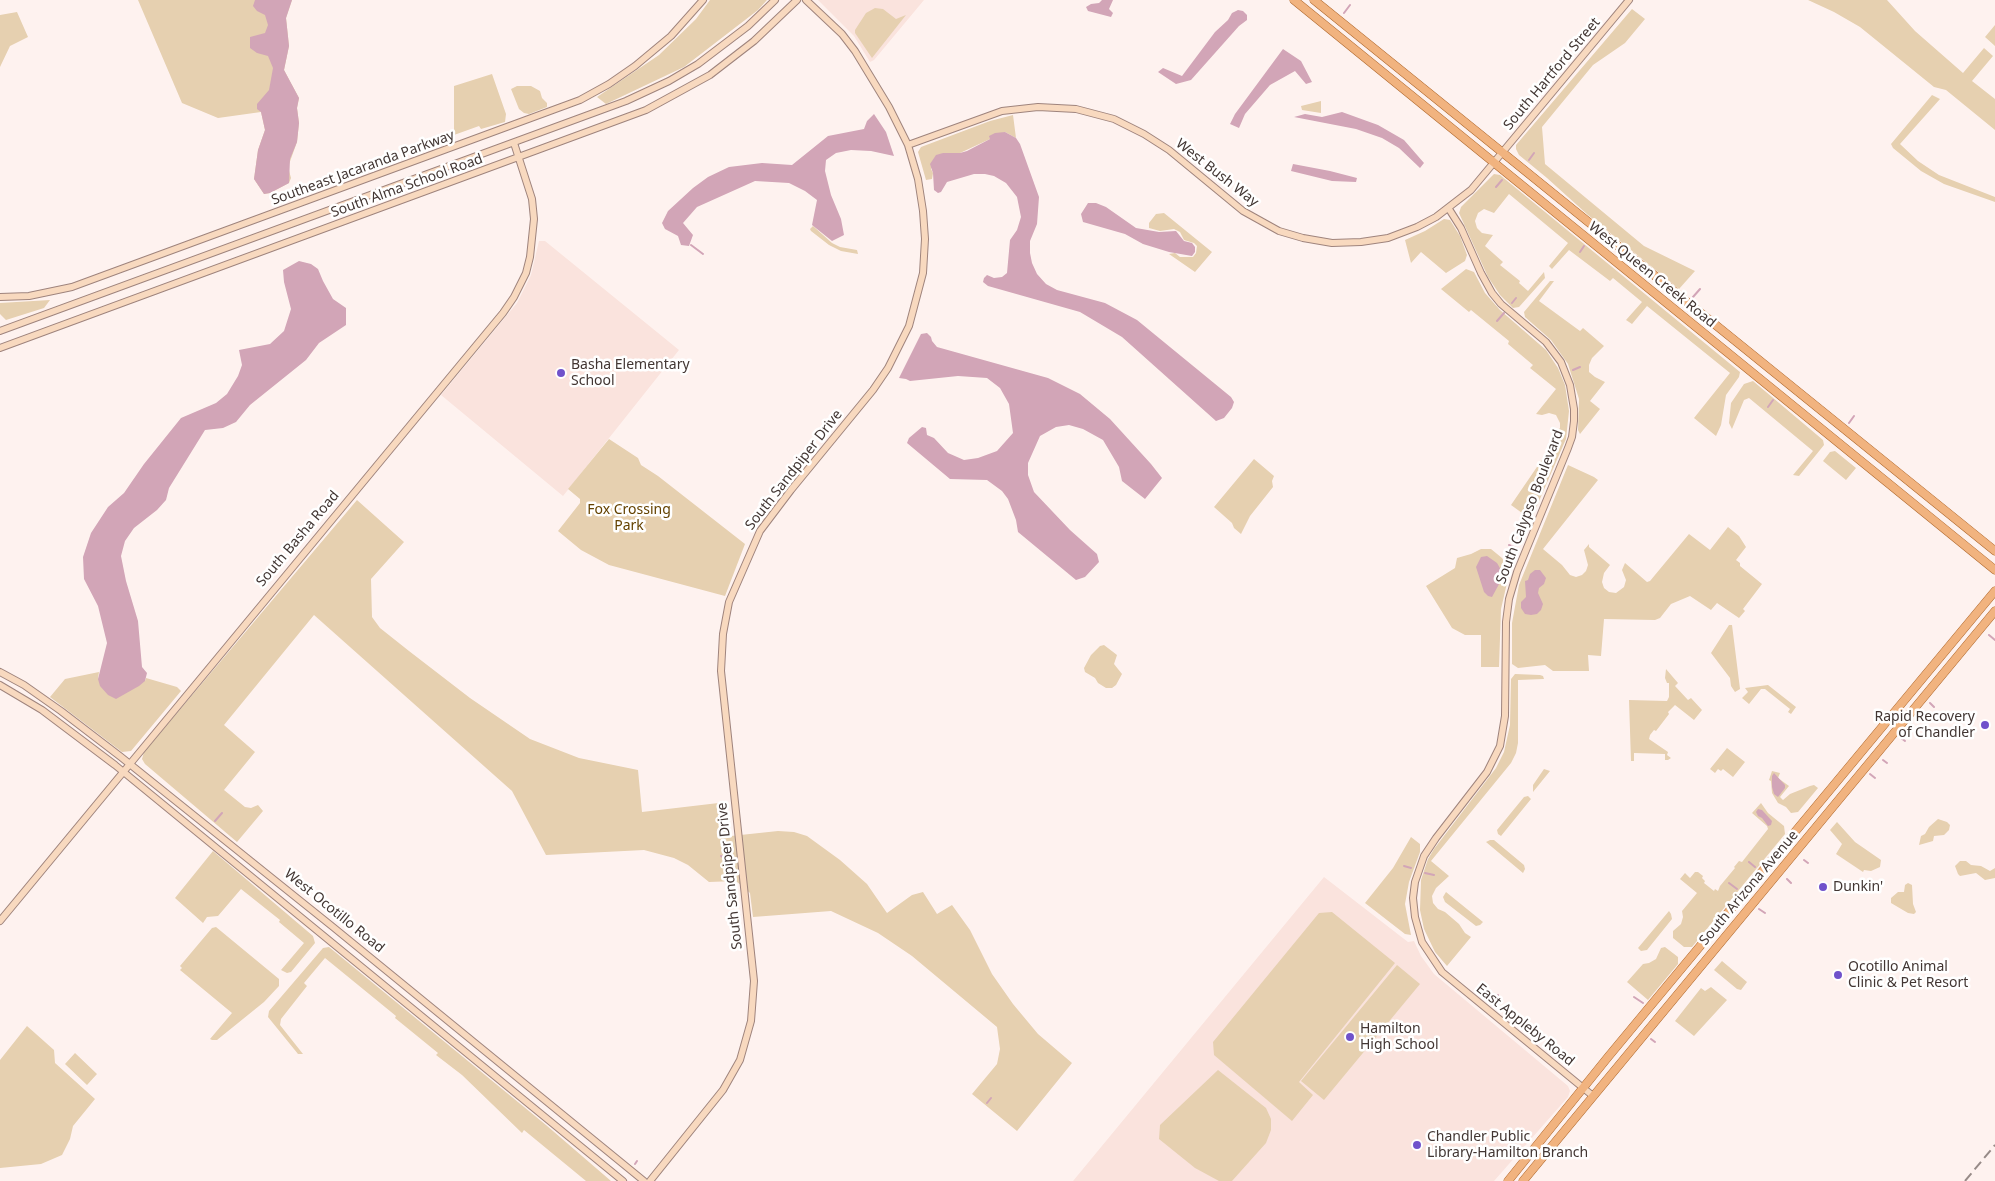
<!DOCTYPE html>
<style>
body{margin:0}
canvas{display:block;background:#fef2ef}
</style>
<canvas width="1995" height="1181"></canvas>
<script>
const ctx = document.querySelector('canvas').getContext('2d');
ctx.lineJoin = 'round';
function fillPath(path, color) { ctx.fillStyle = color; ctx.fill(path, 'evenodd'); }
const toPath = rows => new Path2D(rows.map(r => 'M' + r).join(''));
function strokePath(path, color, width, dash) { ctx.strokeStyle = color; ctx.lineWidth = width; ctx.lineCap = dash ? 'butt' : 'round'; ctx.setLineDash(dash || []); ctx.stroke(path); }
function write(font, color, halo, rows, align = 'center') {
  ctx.font = font + ' "Noto Sans",sans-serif'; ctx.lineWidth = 5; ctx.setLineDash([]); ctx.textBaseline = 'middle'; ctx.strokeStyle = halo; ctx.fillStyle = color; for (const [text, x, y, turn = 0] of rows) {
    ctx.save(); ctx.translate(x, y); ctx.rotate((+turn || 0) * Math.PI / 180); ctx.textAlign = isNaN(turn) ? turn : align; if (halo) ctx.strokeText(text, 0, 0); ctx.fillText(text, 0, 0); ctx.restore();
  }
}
fillPath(toPath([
 [818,0,924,0,874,60,870,62,854,36],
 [539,241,545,241,679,350,563,496,441,395,517,303,531,275],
 [1324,877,1408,942,1414,941,1421,956,1434,974,1568,1086,1570,1091,1568,1097,1494,1181,1073,1181]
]), '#fae3dd');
fillPath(toPath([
 [138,0,292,0,286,18,289,46,284,70,299,98,297,108,299,123,297,142,288,167,291,178,289,183,270,193,264,194,254,179,258,150,265,130,261,112,218,118,182,103],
 [710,0,767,0,758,10,684,67,606,104,597,97,659,55,696,19],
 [1808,0,1887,0,1915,31,1963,73,1984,48,1993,56,1972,81,1995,99,1995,130,1946,90,1934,87,1860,27,1834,12],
 [875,8,883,9,896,19,906,15,872,58,855,33,855,30,866,13],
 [1632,9,1645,19,1625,43,1593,65,1542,127,1545,164,1644,246,1695,271,1679,289,1588,215,1547,178,1519,155,1516,149,1516,145],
 [17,12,28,37,10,46,0,67,0,15],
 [1995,25,1995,46,1985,37],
 [492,74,506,114,505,122,481,129,479,126,454,135,454,86],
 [517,86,531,86,540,91,542,98,547,103,547,107,529,114,524,113,519,109,511,89],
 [1932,95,1940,99,1900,144,1918,161,1939,175,1995,197,1995,202,1944,184,1921,171,1893,148,1891,144],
 [1321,101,1321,113,1302,110,1301,106],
 [1013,115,1016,138,1005,132,960,153,943,153,931,169,933,173,932,179,926,180,918,152,921,147,990,121],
 [1494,174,1500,175,1740,372,1739,377,1726,395,1721,425,1716,436,1694,418,1730,373,1647,306,1632,324,1626,320,1642,302,1613,278,1610,281,1569,250,1552,269,1549,266,1568,243,1509,194,1494,213,1484,209,1478,213,1475,221,1477,228,1482,233,1493,235,1485,246,1503,262,1500,265,1520,281,1519,283,1528,291,1544,272,1545,278,1519,307,1513,308,1500,295,1488,277,1459,213,1461,207],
 [1164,213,1212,252,1195,272,1169,254,1175,253,1180,257,1193,257,1196,253,1197,246,1194,243,1184,240,1180,232,1174,229,1160,231,1149,228,1149,223,1156,214],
 [1444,219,1450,220,1460,236,1467,255,1465,261,1446,273,1421,252,1411,263,1405,240,1425,231],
 [813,226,832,243,840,247,857,250,858,254,841,251,829,245,811,231,810,229],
 [1466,269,1474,272,1485,293,1500,310,1546,350,1558,368,1565,385,1569,411,1566,439,1533,515,1529,518,1511,505,1554,442,1556,433,1560,428,1560,423,1556,415,1549,413,1542,415,1536,414,1556,389,1530,368,1533,365,1508,344,1509,341,1471,310,1469,312,1441,289],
 [1550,281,1554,281,1539,301,1580,331,1583,328,1604,346,1592,358,1589,365,1589,372,1595,377,1605,382,1590,401,1600,409,1580,434,1578,430,1579,399,1568,364,1551,340,1525,317,1524,312],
 [50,300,44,308,6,320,0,314,0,303],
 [1753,381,1823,440,1824,445,1799,476,1793,475,1813,451,1749,398,1744,400,1732,429,1729,423,1731,403,1744,384],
 [609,439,638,458,641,465,658,476,745,544,725,596,609,565,581,550,558,531,580,503,580,499,568,489],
 [1835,451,1856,468,1846,480,1823,461,1830,452],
 [1254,459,1274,476,1272,481,1273,487,1250,516,1241,534,1234,528,1232,523,1214,507],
 [1568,465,1594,477,1598,480,1543,549,1562,565,1570,575,1576,577,1582,575,1586,571,1588,565,1584,550,1589,544,1589,547,1610,565,1604,573,1602,582,1604,588,1609,592,1616,593,1624,587,1626,580,1622,570,1625,563,1647,582,1650,581,1689,534,1710,550,1728,527,1739,536,1746,547,1736,560,1740,563,1740,566,1762,584,1743,609,1745,611,1739,618,1717,603,1711,610,1690,596,1671,604,1660,618,1655,620,1604,619,1601,656,1588,655,1589,671,1553,671,1545,665,1518,668,1512,664,1512,623,1519,585],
 [357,500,404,542,371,579,372,617,380,628,409,651,470,698,530,739,579,758,638,770,642,812,727,802,731,836,778,831,794,832,807,836,840,860,867,884,887,913,912,895,923,892,937,914,952,905,970,930,992,974,1013,1004,1038,1034,1072,1063,1017,1131,972,1094,997,1064,1000,1049,997,1027,912,956,878,933,831,911,753,917,750,893,736,881,709,882,688,865,674,858,644,850,546,855,512,791,314,615,224,725,255,752,224,790,245,807,251,808,258,805,263,811,237,842,145,764,142,759,144,752],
 [1481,549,1491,549,1502,558,1510,570,1501,609,1499,667,1481,667,1481,635,1465,635,1452,628,1426,586,1455,568,1457,558,1471,554],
 [1729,625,1732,625,1740,689,1735,692,1731,686,1730,678,1711,653],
 [1104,645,1117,655,1114,664,1122,674,1116,685,1112,688,1106,688,1098,683,1095,678,1085,672,1084,668,1091,655,1100,646],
 [1666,669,1678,683,1675,686,1688,700,1691,698,1702,710,1694,720,1675,705,1668,712,1669,714,1656,731,1654,730,1650,735,1649,739,1668,752,1667,755,1671,758,1668,760,1665,760,1665,754,1634,753,1634,761,1631,761,1629,700,1667,701,1669,697,1669,683,1667,683,1665,678],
 [99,672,98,679,145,681,146,678,177,687,181,691,131,751,122,752,50,697,65,679],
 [1515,674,1540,675,1543,676,1544,679,1518,680,1518,743,1516,753,1511,763,1431,861,1449,876,1436,888,1432,896,1433,903,1438,909,1445,912,1459,924,1465,933,1471,937,1447,966,1435,952,1424,929,1420,910,1421,880,1428,859,1434,849,1496,768,1504,752,1510,725,1511,679],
 [1768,685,1796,707,1791,714,1788,712,1790,709,1765,689,1761,689,1749,704,1742,698,1748,692,1745,688],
 [1727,748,1745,762,1733,777,1723,769,1721,771,1718,769,1715,773,1710,769],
 [1544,769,1550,771,1533,792,1533,785],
 [1772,771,1780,773,1778,778,1789,786,1780,797,1783,800,1790,794,1810,786,1814,785,1818,788,1798,812,1791,813,1786,807,1778,803,1772,793,1771,781,1769,780],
 [1528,796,1531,799,1501,836,1498,834,1497,830,1524,797],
 [1761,803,1768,813,1784,826,1785,834,1692,947,1684,947,1673,938,1673,931,1681,924,1683,917,1682,911,1697,893,1680,879,1685,873,1690,878,1695,872,1698,872,1703,876,1702,878,1705,881,1704,883,1714,891,1715,889,1718,891,1720,886,1735,868,1734,867,1739,861,1742,862,1768,829,1767,826,1752,813],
 [1938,819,1947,822,1950,825,1949,830,1944,835,1934,836,1933,841,1919,845,1921,836,1925,834,1929,827],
 [1837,822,1855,842,1881,860,1880,867,1871,871,1864,870,1863,872,1836,854,1842,844,1830,830],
 [1411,837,1420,844,1420,852,1409,882,1405,904,1411,935,1405,934,1365,903,1393,868],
 [1490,840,1494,840,1524,865,1525,869,1523,873,1486,842],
 [213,851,313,936,315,943,291,972,287,973,281,970,304,943,279,922,280,920,241,889,218,916,207,917,203,923,175,898],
 [1960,861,1966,861,1971,865,1981,866,1990,871,1995,868,1995,878,1985,880,1976,873,1960,876,1958,874,1955,866],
 [1908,883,1912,885,1913,904,1916,912,1914,914,1908,913,1891,903,1891,898,1898,892,1904,892,1905,885],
 [1446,892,1483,922,1480,925,1476,926,1445,902,1443,897],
 [1669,911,1671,914,1672,919,1647,950,1641,951,1638,948],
 [1332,912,1395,963,1299,1082,1313,1095,1292,1121,1214,1055,1213,1042,1319,913],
 [216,927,279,979,279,986,264,1002,217,1040,212,1040,210,1039,232,1013,180,970,182,968,180,966,212,928],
 [329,947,546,1125,611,1181,586,1181,524,1130,522,1133,462,1075,436,1055,438,1053,395,1018,396,1016,325,958,304,983,307,986,281,1019,280,1025,303,1054,298,1054,268,1017,269,1011,323,948],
 [1665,947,1678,957,1678,964,1648,1000,1627,982,1643,964,1649,963,1656,959,1661,948],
 [1722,961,1747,982,1741,990,1737,989,1714,970],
 [1397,965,1420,984,1324,1100,1301,1081],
 [1711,987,1727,1000,1694,1036,1675,1021,1701,988,1705,991],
 [27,1026,54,1050,55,1063,95,1099,73,1126,70,1139,62,1155,41,1164,0,1168,0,1060],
 [75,1053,97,1074,87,1085,65,1064],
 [1218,1070,1266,1108,1271,1119,1271,1130,1266,1143,1232,1181,1219,1181,1195,1168,1159,1139,1160,1125]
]), '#e6d0b0');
fillPath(toPath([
 [255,0,292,0,286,18,289,46,284,70,299,98,297,108,299,123,297,142,290,159,289,183,270,193,264,194,254,179,258,150,265,130,261,112,257,109,257,104,269,90,273,68,268,56,257,53,250,48,250,37,265,33,268,25,265,15,257,11,253,6],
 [1102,0,1113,0,1109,9,1113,13,1111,17,1088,11,1086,7,1091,4,1099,3],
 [1238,10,1243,11,1247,15,1247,20,1239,26,1191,80,1176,84,1158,72,1163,68,1182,76,1215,32,1228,20,1232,13],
 [1283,49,1301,61,1312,82,1306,84,1295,71,1270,85,1245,114,1239,128,1230,124,1235,114],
 [1342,112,1378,125,1404,140,1424,163,1420,168,1399,148,1382,138,1356,129,1294,117,1305,114,1322,117],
 [874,114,886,132,894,156,871,151,851,150,836,153,826,160,825,171,831,195,841,219,844,235,832,241,812,225,817,200,805,191,789,183,755,181,697,207,683,223,693,235,689,246,681,245,678,236,665,229,662,223,668,211,693,188,708,177,729,167,762,163,792,165,828,136,864,129,867,121],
 [1005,132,1016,138,1020,144,1039,197,1037,224,1030,241,1030,253,1032,263,1037,274,1046,284,1057,290,1105,303,1137,320,1231,397,1234,402,1232,408,1224,418,1216,421,1122,337,1080,312,988,286,983,282,984,278,987,275,994,278,1002,277,1007,273,1010,240,1017,230,1021,217,1017,197,1006,183,994,176,985,174,974,174,947,182,941,192,938,193,934,190,933,173,930,164,936,155,943,153,960,153,967,151,990,139,989,136,995,133],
 [1293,164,1330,171,1357,178,1356,182,1332,181,1291,171],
 [1088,203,1096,203,1106,207,1136,228,1159,232,1176,231,1184,241,1192,243,1195,247,1195,252,1192,256,1169,252,1143,244,1125,234,1083,222,1081,214],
 [299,261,311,264,318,269,323,281,333,299,346,308,346,325,319,343,306,360,250,405,236,422,223,428,205,430,169,488,166,500,157,510,134,528,125,541,121,556,126,581,138,621,142,667,147,673,145,681,139,686,116,699,108,695,100,686,98,679,107,643,98,606,84,579,83,557,91,533,108,507,124,493,144,464,181,418,216,403,227,394,238,376,242,365,239,350,270,344,284,331,291,309,284,282,283,270],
 [927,333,931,337,932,341,937,347,1048,378,1080,394,1110,419,1151,464,1162,478,1145,499,1122,481,1119,467,1103,440,1083,429,1069,425,1056,427,1040,436,1028,463,1028,475,1034,492,1070,530,1097,554,1099,562,1085,577,1076,580,1018,532,1016,520,1008,499,1002,491,987,480,950,479,907,443,909,438,922,427,926,428,927,435,934,438,948,453,964,460,978,458,997,451,1013,433,1009,404,1000,388,987,378,958,376,910,381,906,379,899,378,921,334],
 [1487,556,1497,563,1504,575,1492,597,1488,596,1484,592,1476,567,1481,557],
 [1535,570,1540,570,1546,578,1544,584,1539,588,1538,593,1543,604,1541,610,1537,614,1531,615,1525,614,1521,608,1521,602,1526,597,1525,581,1528,580,1530,574],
 [1774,773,1785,785,1785,788,1778,797,1774,794,1772,787,1772,776],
 [1758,809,1762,810,1772,821,1771,825,1768,826,1762,818,1758,816,1756,812]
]), '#d2a5b7');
strokePath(toPath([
 [1344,13,1350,5],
 [1529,160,1534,153],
 [1496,187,1502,180],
 [691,245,703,254],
 [1580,252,1584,246],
 [1693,297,1700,289],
 [1512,303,1516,298],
 [1497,321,1504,313],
 [1573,370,1580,367],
 [1768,407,1773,400],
 [1849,423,1854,416],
 [1509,545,1518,549],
 [1989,635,1995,640],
 [1930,703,1934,707],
 [1901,738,1905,741],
 [1883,760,1887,763],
 [1870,774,1875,778],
 [215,821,222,813],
 [721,856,732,861],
 [1804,860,1808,863],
 [1749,862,1755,867],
 [1404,866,1411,868],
 [1425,873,1434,875],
 [1787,879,1791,883],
 [1729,883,1737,889],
 [1759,909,1765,913],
 [1634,997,1643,1003],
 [1494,1001,1498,995],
 [1651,1039,1655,1042],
 [987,1103,991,1098],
 [635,1164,637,1161]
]), '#d2a5b7', 2);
const secondary = toPath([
 [908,145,1002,111,1038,107,1076,109,1114,119,1144,134,1169,150,1243,211,1279,231,1303,238,1332,243,1361,242,1388,238,1417,227,1436,217,1471,190,1629,0],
 [1449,209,1461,228,1481,273,1492,293,1501,304,1546,342,1561,362,1570,385,1574,409,1574,421,1572,437,1568,448,1517,572,1509,599,1506,622,1505,716,1500,746,1487,772,1436,838,1424,856,1415,882,1413,898,1415,917,1422,942,1442,972,1593,1096],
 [0,297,29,296,72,287,580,100,609,84,635,66,671,36,703,0],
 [0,331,626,101,669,81,698,64,748,26,775,0],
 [0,348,646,110,710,75,754,41,797,0],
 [0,672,24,685,61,711,121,757,333,927,644,1181],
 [0,685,42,710,115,765,623,1181],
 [0,921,503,313,514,297,526,273,530,257,534,219,532,199,514,143],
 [650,1181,723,1090,740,1060,751,1021,754,981,721,671,723,634,729,602,760,531,791,490,873,390,888,368,909,326,923,273,925,239,923,211,918,179,908,145,889,107,855,51,842,34,806,0]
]);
const primary = toPath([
 [1294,0,1995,570],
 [1314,0,1995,551],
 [1508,1181,1608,1057,1995,591],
 [1523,1181,1995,611]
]);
strokePath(secondary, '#9f847d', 8);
strokePath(primary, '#ae672c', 9);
strokePath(secondary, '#f8d9bf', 6);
strokePath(primary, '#f1b37f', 8);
strokePath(toPath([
 [1965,1181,1995,1145]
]), '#978b88', 2, [10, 5]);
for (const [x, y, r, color] of [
 [561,373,5,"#7052cb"],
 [1985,725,5,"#7052cb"],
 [1823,887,5,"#7052cb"],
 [1838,975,5,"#7052cb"],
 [1350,1037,5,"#7052cb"],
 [1417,1145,5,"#7052cb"]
]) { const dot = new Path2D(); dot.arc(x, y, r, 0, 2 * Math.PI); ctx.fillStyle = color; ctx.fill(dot); strokePath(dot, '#fff', 2); }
write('14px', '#423633', '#fff', [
 ["South Hartford Street",1552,74,-50],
 ["Southeast Jacaranda Parkway",363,168,-20],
 ["West Bush Way",1217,173,38],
 ["South Alma School Road",407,186,-20],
 ["West Queen Creek Road",1652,275,39],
 ["South Sandpiper Drive",794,470,-52],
 ["South Calypso Boulevard",1530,507,-69],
 ["South Basha Road",298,539,-50],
 ["South Sandpiper Drive",730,876,-96],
 ["South Arizona Avenue",1749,888,-50],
 ["West Ocotillo Road",334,911,39],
 ["East Appleby Road",1525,1025,39]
]);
write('14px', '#423633', '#fff', [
 ["Basha Elementary",571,365],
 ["School",571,381],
 ["Rapid Recovery",1975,717,"right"],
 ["of Chandler",1975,733,"right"],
 ["Dunkin'",1833,887],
 ["Ocotillo Animal",1848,967],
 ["Clinic & Pet Resort",1848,983],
 ["Hamilton",1360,1029],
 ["High School",1360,1045],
 ["Chandler Public",1427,1137],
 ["Library-Hamilton Branch",1427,1153]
], 'left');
write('14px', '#644200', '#fff', [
 ["Fox Crossing",629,510],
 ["Park",629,526]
]);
</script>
